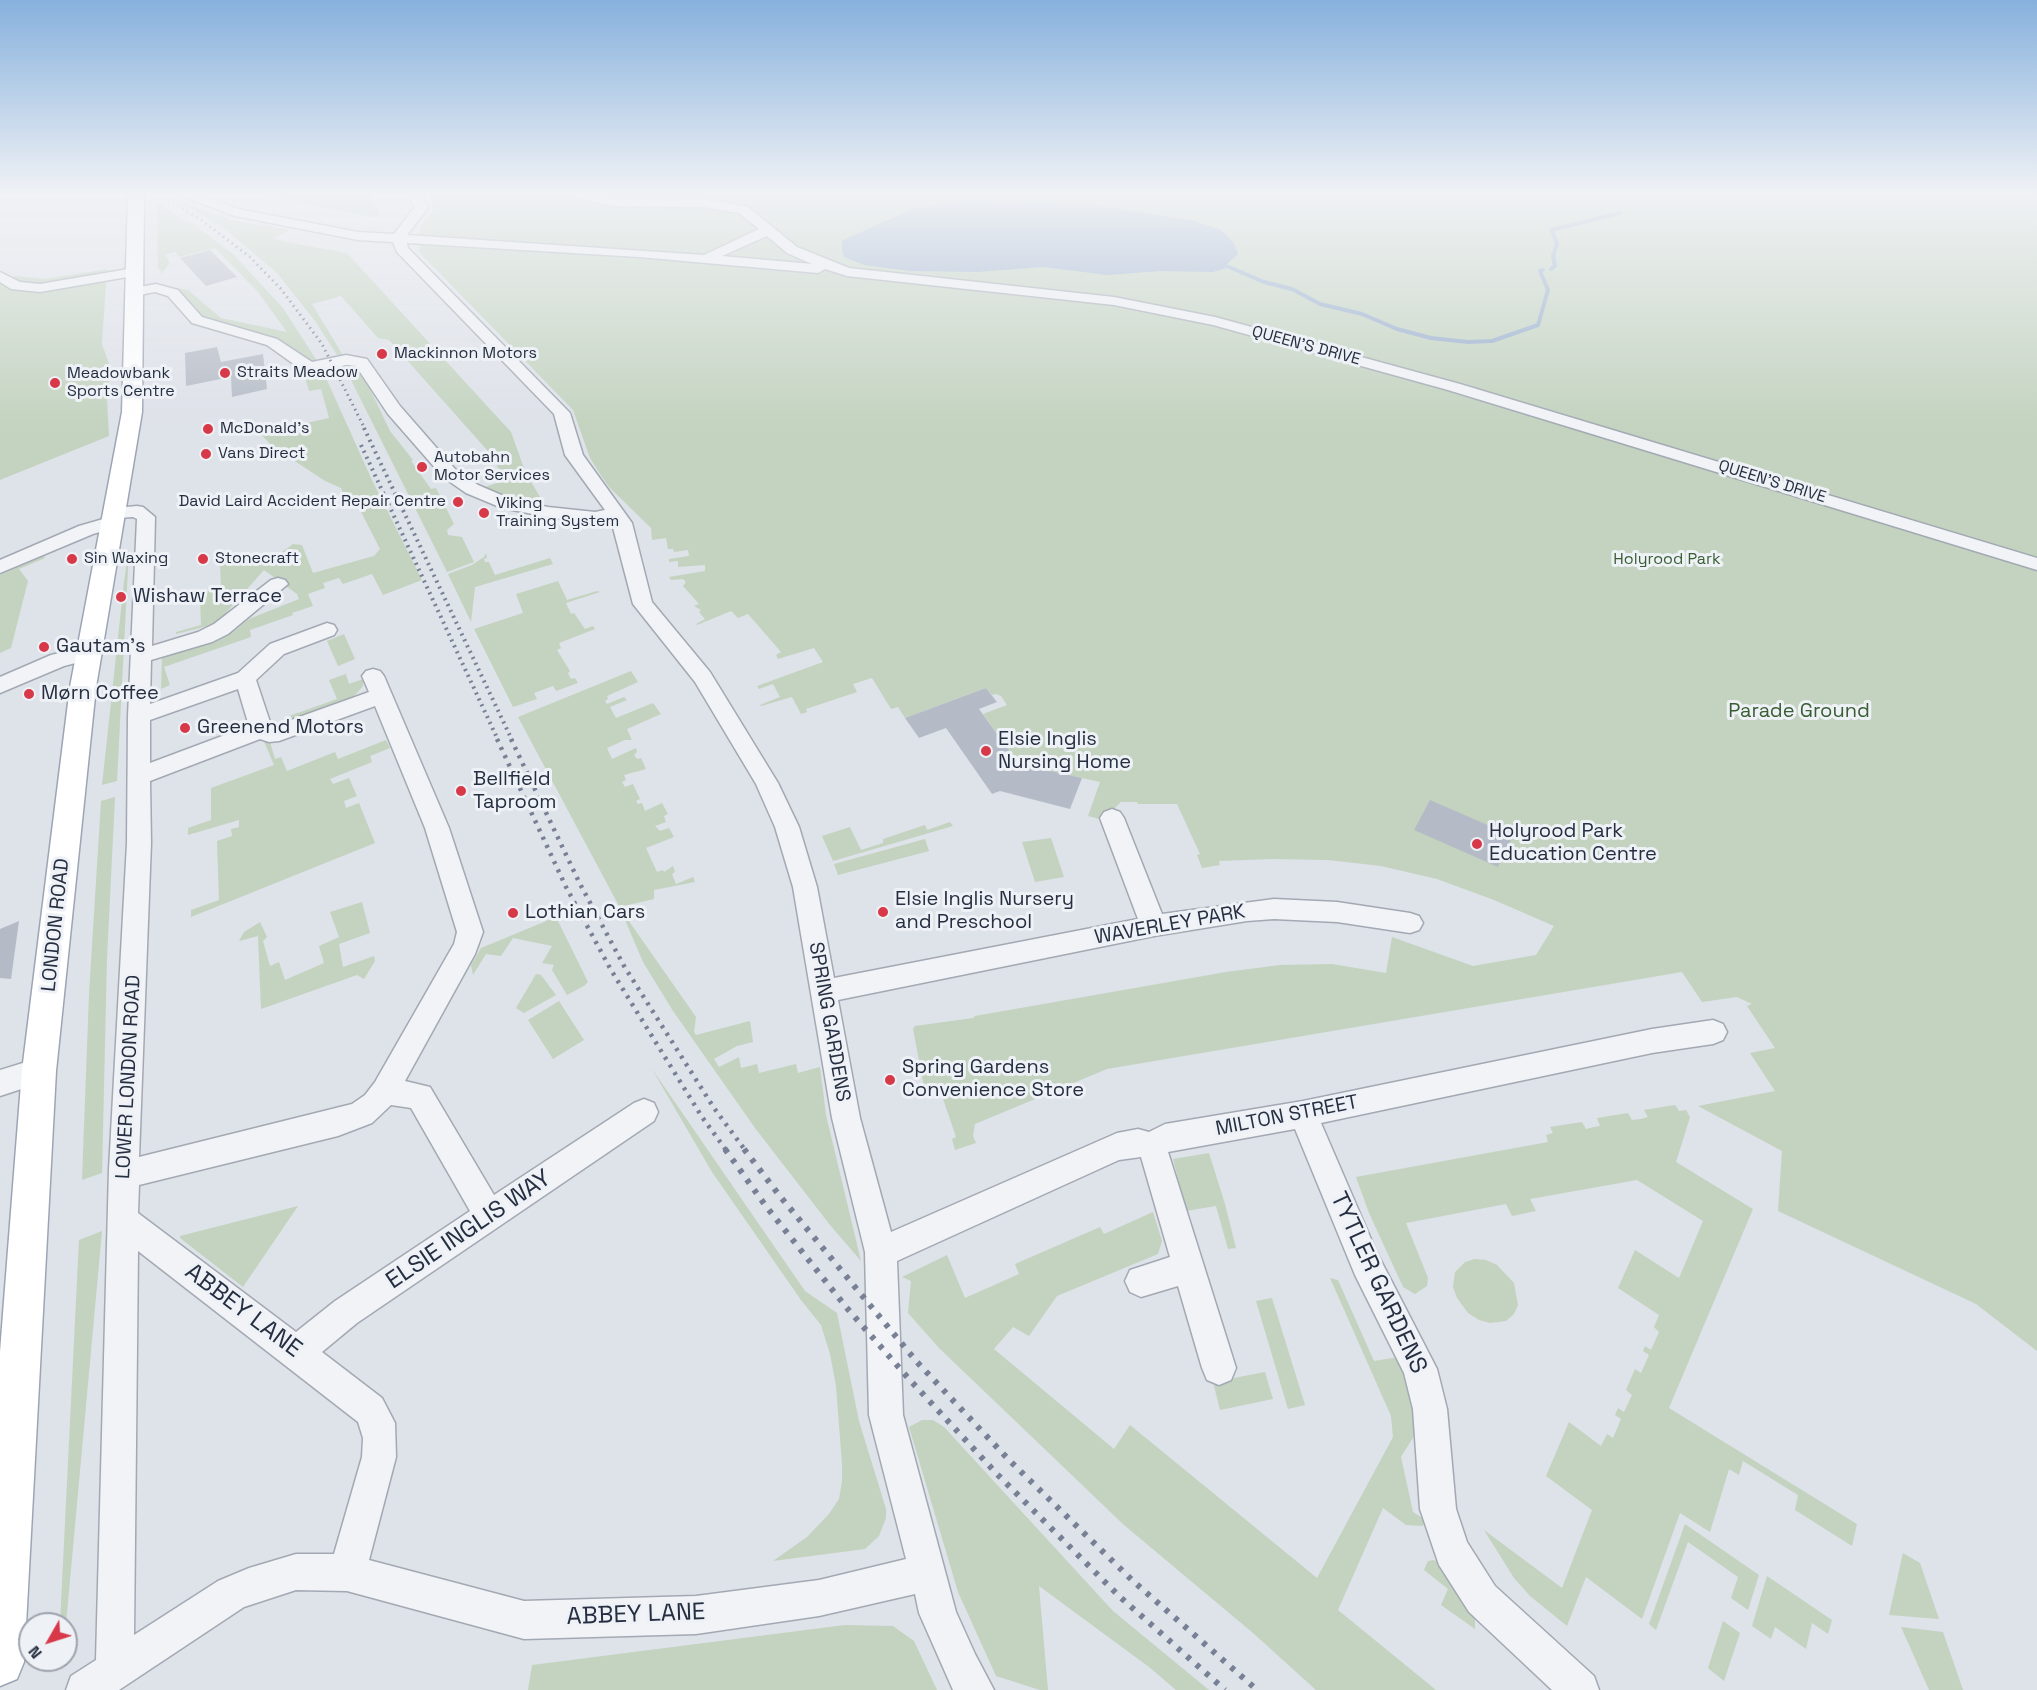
<!DOCTYPE html>
<meta charset="utf-8">
<style>
body{margin:0}
#map{position:relative;width:2037px;height:1690px;overflow:hidden;background:#dee2e9;font-family:"Space Grotesk",sans-serif}
canvas{display:block}
.north{position:absolute;left:18px;top:1612px;width:60px;height:60px;box-sizing:border-box;background:#eef1f6;border:2px solid #9ea3ae;border-radius:50%;rotate:231deg;font-size:16px;font-weight:700;line-height:24px;text-align:center;color:#262f41}
.north::after{content:'';display:block;margin:auto;width:21px;height:27px;background:#d83949;clip-path:polygon(50% 0,100% 100%,50% 72%,0 100%)}
</style>
<div id="map">
<canvas width="2037" height="1690"></canvas>
<div class="north">N</div>
</div>
<script>
const ctx = document.querySelector('canvas').getContext('2d');
ctx.lineJoin = 'round';
function fillPath(path, color) { ctx.fillStyle = color; ctx.fill(path, 'evenodd'); }
const toPath = rows => new Path2D(rows.map(r => 'M' + r).join(''));
function strokePath(path, color, width, dash) { ctx.strokeStyle = color; ctx.lineWidth = width; ctx.lineCap = dash ? 'butt' : 'round'; ctx.setLineDash(dash || []); ctx.stroke(path); }
function write(font, color, halo, rows, align = 'center') {
  ctx.font = font + ' "Space Grotesk",sans-serif'; ctx.lineWidth = 6; ctx.setLineDash([]); ctx.textBaseline = 'middle'; ctx.strokeStyle = halo; ctx.fillStyle = color; for (const [text, x, y, turn = 0] of rows) {
    ctx.save(); ctx.translate(x, y); ctx.rotate((+turn || 0) * Math.PI / 180); ctx.textAlign = isNaN(turn) ? turn : align; if (halo) ctx.strokeText(text, 0, 0); ctx.fillText(text, 0, 0); ctx.restore();
  }
}
fillPath(toPath([
 [259,193,370,193,381,216,372,217,297,203],
 [429,193,2037,193,2037,1351,1976,1304,1778,1211,1782,1151,1698,1106,1775,1091,1750,1053,1775,1048,1747,1006,1752,1004,1737,997,1702,1002,1682,972,1107,1069,975,1124,973,1136,976,1143,955,1150,952,1139,956,1137,940,1090,925,1092,913,1029,915,1026,973,1018,975,1016,1226,972,1280,965,1332,964,1386,973,1392,937,1473,966,1536,955,1554,926,1494,900,1437,879,1381,866,1328,860,1273,859,1219,861,1220,865,1202,868,1197,855,1200,854,1177,804,1138,804,1137,802,1121,802,1103,820,1088,816,1100,782,1019,764,983,714,1007,705,1001,696,996,694,992,695,986,688,905,718,898,707,891,709,872,678,853,684,857,692,806,709,807,712,801,714,792,697,761,706,760,705,780,697,773,684,759,689,757,686,823,662,814,648,778,659,776,655,781,652,748,614,738,618,731,611,697,625,696,624,705,619,699,612,701,610,694,606,699,604,683,586,686,582,683,579,671,580,669,577,705,571,705,565,678,567,678,561,669,562,669,559,689,556,688,550,674,552,673,549,668,549,666,538,652,540,651,528,609,487,600,474,590,458,573,410,419,252,420,227,434,210],
 [172,198,231,220,290,230,273,238,282,241,347,253,511,432,526,474,542,500,533,504,518,501,485,487,506,480,487,450,389,340,378,338,341,296,312,304,344,357,339,358,315,321,277,273,225,229],
 [159,203,184,221,192,223,234,255,283,308,319,364,313,366,286,347,199,317,182,294,172,291,170,287,188,290,221,318,287,332,258,292,215,248,179,257,175,252,165,255,170,263,161,274,161,270,158,269,157,204],
 [107,269,102,344,111,369,107,398,109,436,0,480,0,281,15,276,46,279],
 [353,363,360,368,390,431,413,460,411,461,431,489,436,488,454,524,447,530,448,535,462,537,474,562,447,572,343,364],
 [322,369,371,478,422,580,383,595,372,574,343,584,339,578,323,583,325,588,308,594,313,606,292,613,293,615,250,630,251,637,164,667,170,685,161,689,162,658,232,633,249,619,299,599,297,594,264,570,216,624,176,634,176,632,201,625,200,599,176,605,176,601,221,587,220,563,256,555,278,555,293,544,302,545,313,573,374,556,380,549,356,502,344,495,341,488,325,481,272,446,260,433,329,418,321,389,309,391,304,374],
 [129,549,117,781,102,785,124,582],
 [486,553,487,558,484,559,485,562,489,562,495,575,550,558,553,564,475,587,471,622,448,574,472,565,484,557],
 [44,556,45,558,19,569,28,581,11,648,0,653,0,575],
 [558,581,567,600,597,591,600,592,566,603,571,614,574,613,585,629,593,626,595,629,559,643,561,648,557,650,570,671,568,673,571,679,575,678,578,683,556,691,553,686,534,693,537,699,513,707,474,629,523,613,516,594],
 [344,634,355,659,338,666,327,641],
 [631,671,638,682,607,696,608,699,605,701,607,704,624,697,627,700,610,707,616,718,653,703,661,714,627,729,632,740,625,740,607,748,612,759,636,748,637,752,634,755,637,759,641,758,646,769,624,775,626,780,622,782,625,787,633,784,640,799,636,801,638,804,642,803,645,811,662,803,668,814,664,816,666,822,655,826,660,831,669,828,674,837,646,848,657,872,663,870,664,872,673,866,675,872,672,874,676,884,693,877,695,882,654,890,654,899,619,907,696,1017,694,1032,696,1035,750,1021,753,1042,737,1046,714,1059,719,1067,739,1057,741,1068,757,1064,759,1073,796,1064,798,1073,820,1067,826,1115,861,1261,830,1225,755,1128,673,1011,643,962,619,906,518,717],
 [346,674,349,684,363,679,363,686,356,694,347,701,291,720,289,716,337,699,329,680],
 [263,739,270,742,275,759,281,757,287,771,335,752,338,759,386,740,390,748,370,756,372,762,330,779,333,784,349,778,357,796,344,801,346,808,359,803,375,843,191,917,191,910,219,900,217,841,232,836,231,829,239,827,239,820,188,835,188,828,211,820,211,788,274,765],
 [115,797,107,958,102,1173,82,1180,89,994,101,801],
 [950,822,953,826,833,861,822,836,850,827,861,850,883,843,883,839,925,825,927,830],
 [1051,838,1064,877,1035,882,1022,842],
 [925,839,929,851,838,875,834,864],
 [362,902,370,933,339,944,343,967,374,956,375,961,364,979,357,975,261,1009,258,936,239,941,244,932,260,922,267,937,263,941,270,966,279,962,285,980,324,963,319,946,339,937,330,912],
 [556,917,588,982,584,986,567,995,552,970,554,965,542,963,552,946,513,938,501,956,486,954,473,975,471,965,481,948],
 [536,974,541,975,556,995,524,1013,516,1008],
 [559,1001,584,1040,553,1059,528,1020],
 [652,1069,805,1291,837,1313,859,1421,886,1509,886,1518,879,1536,865,1549,773,1561,807,1537,829,1514,839,1499,842,1482,842,1464,836,1386,830,1354,821,1325,801,1300,712,1172],
 [1675,1105,1679,1111,1686,1110,1690,1117,1676,1162,1753,1209,1669,1408,1857,1524,1852,1546,1795,1510,1798,1495,1743,1461,1739,1475,1729,1469,1710,1532,1680,1513,1642,1619,1586,1577,1567,1626,1530,1596,1514,1578,1484,1530,1562,1588,1592,1510,1546,1476,1569,1422,1601,1446,1607,1434,1613,1438,1621,1419,1615,1415,1618,1408,1624,1412,1632,1395,1626,1390,1635,1369,1641,1373,1649,1355,1643,1351,1645,1346,1651,1350,1659,1332,1654,1327,1659,1315,1618,1288,1635,1250,1679,1278,1703,1221,1637,1180,1530,1199,1536,1211,1512,1216,1506,1204,1406,1223,1428,1278,1427,1286,1415,1294,1403,1287,1369,1213,1356,1177,1548,1142,1546,1135,1553,1133,1550,1127,1582,1122,1586,1129,1594,1127,1600,1126,1597,1118,1628,1113,1632,1120,1641,1119,1648,1117,1644,1110],
 [1209,1153,1225,1204,1236,1248,1228,1249,1216,1206,1186,1211,1173,1159],
 [298,1206,243,1287,180,1238,180,1236],
 [1153,1212,1162,1241,1158,1254,1057,1296,1029,1336,1013,1327,994,1349,1114,1449,1130,1425,1317,1578,1393,1437,1391,1416,1330,1278,1338,1280,1374,1361,1399,1357,1415,1401,1414,1436,1401,1457,1413,1512,1427,1521,1422,1526,1406,1525,1383,1508,1338,1610,1436,1690,1316,1690,1253,1633,1124,1525,939,1348,908,1313,911,1281,902,1277,947,1255,965,1298,1019,1274,1015,1264,1100,1227,1104,1234],
 [102,1231,66,1624,60,1624,79,1240],
 [1475,1259,1486,1260,1497,1265,1514,1283,1518,1305,1514,1314,1506,1321,1490,1323,1479,1320,1468,1313,1457,1298,1453,1287,1455,1272,1465,1262],
 [1272,1298,1305,1405,1288,1409,1256,1301],
 [1265,1372,1273,1399,1220,1410,1213,1382],
 [922,1420,933,1420,944,1427,1113,1611,1209,1690,1176,1690,1149,1667,1039,1586,1048,1690,1040,1690,996,1676,958,1592,909,1427],
 [1685,1524,1759,1575,1748,1610,1731,1598,1738,1577,1688,1542,1656,1630,1649,1624],
 [1903,1553,1920,1563,1939,1619,1889,1615],
 [1433,1560,1440,1562,1475,1617,1475,1629,1441,1605,1448,1589,1424,1570,1428,1561],
 [1767,1576,1832,1620,1828,1634,1812,1623,1806,1649,1775,1627,1771,1639,1752,1626],
 [1723,1621,1740,1633,1724,1681,1708,1668],
 [845,1625,893,1626,914,1641,937,1690,528,1690,532,1665],
 [1901,1627,1943,1632,1963,1690,1929,1690]
]), '#c3d3bf');
fillPath(toPath([
 [954,202,1078,203,1191,220,1221,230,1233,242,1238,254,1227,264,1229,267,1213,272,1161,271,1107,275,1043,267,978,272,910,271,864,265,844,257,842,250,842,241,850,237,912,209]
]), '#96adcc');
strokePath(toPath([
 [1229,267,1264,282,1292,289,1320,304,1362,314,1397,329,1431,338,1468,342,1492,341,1538,325,1548,290,1540,271,1543,270],
 [1551,269,1555,266,1553,256,1557,243,1551,230,1620,213]
]), '#96adcc', 4);
fillPath(toPath([
 [210,250,237,277,206,286,180,258],
 [217,347,221,362,263,354,267,389,232,397,231,377,186,386,185,353],
 [986,688,997,702,979,709,1019,764,1082,778,1070,809,1000,791,992,794,946,728,919,738,905,718],
 [1430,800,1513,836,1498,867,1414,830],
 [19,921,11,979,0,978,0,929]
]), '#b5bbc6');
const minor = toPath([
 [180,193,197,193,238,209,358,232,394,234,414,208,409,193,421,193,428,208,407,235,704,255,759,229,739,213,704,207,613,206,566,196,565,193,587,193,613,198,704,199,743,206,748,207,797,247,849,268,1114,297,1215,317,1460,384,2037,558,2037,570,1448,390,1213,325,1114,305,847,276,825,269,818,273,639,257,407,243,408,248,570,413,583,455,632,523,652,602,710,672,778,783,799,827,817,887,834,978,1138,919,1100,818,1104,812,1112,809,1120,812,1124,818,1162,914,1274,899,1337,902,1410,913,1419,916,1423,923,1419,930,1410,933,1337,922,1274,919,1247,921,1154,936,838,1000,860,1118,891,1232,1117,1133,1138,1129,1149,1132,1165,1124,1303,1101,1652,1029,1713,1020,1723,1024,1727,1032,1723,1040,1713,1044,1652,1053,1321,1123,1377,1253,1437,1369,1447,1409,1456,1509,1467,1542,1495,1586,1594,1676,1599,1690,1552,1690,1469,1612,1439,1565,1420,1509,1413,1409,1404,1373,1355,1275,1295,1129,1168,1152,1236,1368,1231,1380,1219,1385,1207,1380,1202,1368,1178,1286,1141,1297,1130,1292,1125,1281,1130,1270,1170,1257,1141,1157,1119,1160,897,1261,903,1415,956,1612,975,1654,994,1690,953,1690,919,1613,915,1594,819,1616,696,1634,524,1639,347,1591,296,1590,244,1607,119,1690,66,1690,71,1676,96,1660,109,1169,127,843,128,716,137,519,133,517,119,518,122,522,120,526,93,534,0,573,0,560,79,526,110,517,106,513,109,509,115,508,137,506,143,507,155,517,152,646,198,632,214,624,271,580,278,578,285,580,288,584,228,634,212,642,151,660,150,704,238,673,270,644,327,623,334,625,337,630,334,635,284,654,256,680,271,725,277,725,369,692,362,676,366,671,373,669,380,671,384,676,449,828,483,932,475,954,405,1081,430,1087,494,1195,634,1103,644,1099,654,1103,658,1112,654,1121,357,1323,322,1352,382,1398,395,1423,396,1457,369,1560,524,1601,696,1596,819,1580,906,1559,869,1415,865,1252,832,1118,793,887,775,827,756,784,695,682,633,604,611,520,595,524,548,517,502,508,466,493,443,477,388,414,356,366,346,365,319,372,302,370,267,345,192,323,168,296,155,292,134,296,127,292,129,289,156,284,178,290,202,317,277,339,312,362,346,355,367,359,400,406,455,469,478,485,513,500,548,507,595,512,605,510,565,455,554,414,397,252,393,242,358,240,235,216,181,196,180,193],
 [767,236,787,253,812,264,722,256,767,236],
 [238,689,249,726,150,763,150,720,238,689],
 [375,706,425,828,457,932,454,944,375,1082,365,1095,352,1104,139,1157,151,843,150,781,260,739,269,742,279,741,375,706],
 [391,1105,411,1108,470,1211,335,1301,296,1332,138,1213,139,1185,338,1136,372,1123,391,1105],
 [138,1251,358,1422,363,1438,362,1457,334,1554,296,1554,249,1568,218,1581,134,1635,138,1251],
 [134,268,139,269,141,272,139,275,40,292,11,289,0,282,0,272,20,282,40,284,134,268],
 [88,646,95,648,98,653,95,658,64,666,0,693,0,677,51,655,88,646],
 [39,1058,49,1062,53,1071,49,1080,0,1096,0,1070,39,1058]
]);
const major = toPath([
 [128,193,144,193,142,412,96,687,56,1071,24,1662,17,1679,0,1686,0,1352,22,1071,70,687,122,412,128,193]
]);
strokePath(minor, '#a3a9b3', 3);
strokePath(major, '#9da5b5', 3);
fillPath(minor, '#f1f3f7');
fillPath(major, '#fff');
strokePath(toPath([
 [168,200,200,219,250,257,281,289,322,344,365,429]
]), '#778094', 3, [1.5, 4]);
strokePath(toPath([
 [364,428,512,740],
 [361,445,498,740]
]), '#778094', 4, [2, 4.5]);
strokePath(toPath([
 [497,739,566,887,611,970,702,1117,726,1150],
 [511,739,579,882,624,966,714,1108,745,1150]
]), '#778094', 4.5, [3, 6]);
strokePath(toPath([
 [725,1149,765,1205,846,1307,909,1379,997,1474,1119,1596,1225,1690],
 [744,1149,779,1195,917,1362,1009,1460,1133,1581,1257,1690]
]), '#778094', 6, [4.5, 8]);
const sky = ctx.createLinearGradient(0, 0, 0, 429);
sky.addColorStop(0, '#87b1dd');
sky.addColorStop(0.45, '#f0f2f5');
sky.addColorStop(1, '#f0f2f500');
ctx.fillStyle = sky;
ctx.fillRect(0, 0, 2037, 429);
for (const [x, y, r, color] of [
 [382,354,6,"#d83949"],
 [225,373,6,"#d83949"],
 [55,383,6,"#d83949"],
 [208,429,6,"#d83949"],
 [206,454,6,"#d83949"],
 [422,467,6,"#d83949"],
 [458,502,6,"#d83949"],
 [484,513,6,"#d83949"],
 [72,559,6,"#d83949"],
 [203,559,6,"#d83949"],
 [121,597,6,"#d83949"],
 [44,647,6,"#d83949"],
 [29,694,6,"#d83949"],
 [185,728,6,"#d83949"],
 [986,751,6,"#d83949"],
 [461,791,6,"#d83949"],
 [1477,844,6,"#d83949"],
 [883,912,6,"#d83949"],
 [513,913,6,"#d83949"],
 [890,1080,6,"#d83949"]
]) { const dot = new Path2D(); dot.arc(x, y, r, 0, 2 * Math.PI); ctx.fillStyle = color; ctx.fill(dot); strokePath(dot, '#eef1f6', 2); }
write('16px', '#262f41', '#eef1f6', [
 ["QUEEN'S DRIVE",1306,346,15],
 ["QUEEN'S DRIVE",1772,482,17]
]);
write('16px', '#262f41', '#eef1f6', [
 ["Mackinnon Motors",394,354],
 ["Straits Meadow",237,373],
 ["Meadowbank",67,374],
 ["Sports Centre",67,392],
 ["McDonald's",220,429],
 ["Vans Direct",218,454],
 ["Autobahn",434,458],
 ["Motor Services",434,476],
 ["David Laird Accident Repair Centre",446,502,"right"],
 ["Viking",496,504],
 ["Training System",496,522],
 ["Sin Waxing",84,559],
 ["Stonecraft",215,559]
], 'left');
write('16px', '#385e32', '#eef1f6', [
 ["Holyrood Park",1667,560]
]);
write('20px', '#262f41', '#eef1f6', [
 ["Wishaw Terrace",133,597],
 ["Gautam's",56,647],
 ["Mørn Coffee",41,694],
 ["Greenend Motors",197,728],
 ["Elsie Inglis",998,740],
 ["Nursing Home",998,763],
 ["Bellfield",473,780],
 ["Taproom",473,803],
 ["Holyrood Park",1489,832],
 ["Education Centre",1489,855],
 ["Elsie Inglis Nursery",895,900],
 ["and Preschool",895,923],
 ["Lothian Cars",525,913],
 ["Spring Gardens",902,1068],
 ["Convenience Store",902,1091]
], 'left');
write('20px', '#385e32', '#eef1f6', [
 ["Parade Ground",1799,712]
]);
write('20px', '#262f41', '#eef1f6', [
 ["LONDON ROAD",56,925,-84],
 ["WAVERLEY PARK",1170,925,-10],
 ["SPRING GARDENS",829,1022,80],
 ["LOWER LONDON ROAD",129,1077,-87],
 ["MILTON STREET",1287,1116,-11]
]);
write('24px', '#262f41', '#eef1f6', [
 ["ELSIE INGLIS WAY",469,1230,-34],
 ["TYTLER GARDENS",1378,1283,65],
 ["ABBEY LANE",243,1311,37],
 ["ABBEY LANE",636,1615,-2]
]);
</script>
